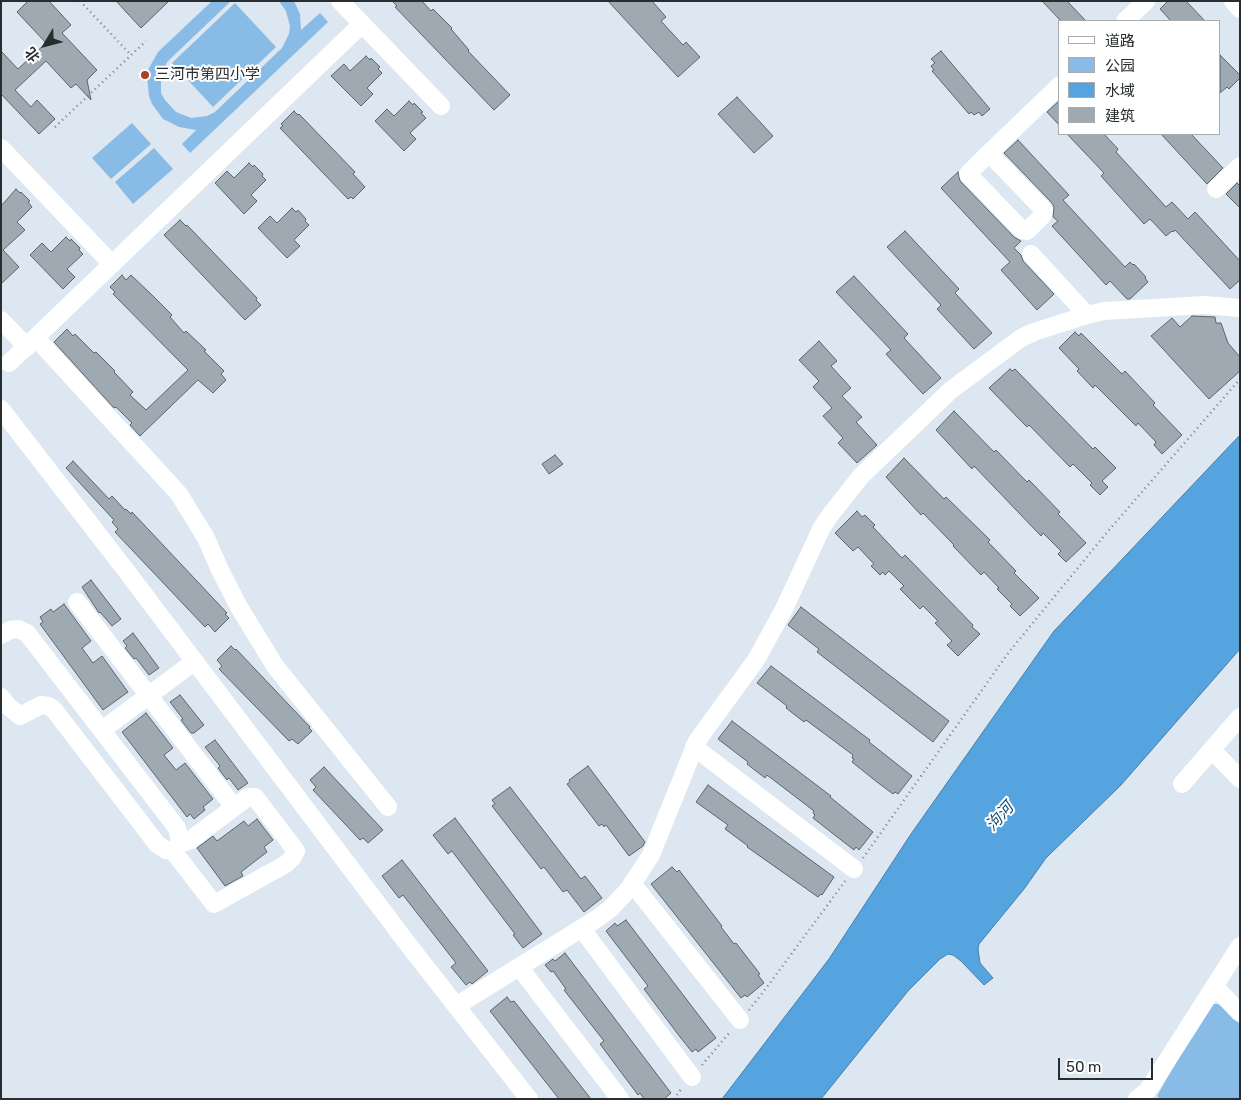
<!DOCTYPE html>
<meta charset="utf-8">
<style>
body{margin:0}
#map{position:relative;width:1241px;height:1100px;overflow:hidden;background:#dce7f1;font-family:Rubik,"Noto Sans SC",sans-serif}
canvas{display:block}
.frame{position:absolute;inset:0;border:2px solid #282d30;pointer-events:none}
.legend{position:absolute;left:1058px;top:20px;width:162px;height:115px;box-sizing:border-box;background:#fff;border:1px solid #a9abac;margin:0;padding:6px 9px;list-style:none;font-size:15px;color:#282d30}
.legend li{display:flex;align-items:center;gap:10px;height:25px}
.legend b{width:25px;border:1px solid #a9abac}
.north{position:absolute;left:20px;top:20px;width:50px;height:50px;-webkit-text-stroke:4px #fff;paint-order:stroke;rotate:233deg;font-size:14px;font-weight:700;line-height:20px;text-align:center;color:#282d30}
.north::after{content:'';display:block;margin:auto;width:18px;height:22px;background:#282d30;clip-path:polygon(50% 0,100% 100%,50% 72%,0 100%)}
.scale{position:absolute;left:1058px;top:1058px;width:95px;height:22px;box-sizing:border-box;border:2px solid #282d30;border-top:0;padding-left:6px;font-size:15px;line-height:18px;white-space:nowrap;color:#282d30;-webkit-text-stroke:4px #fff;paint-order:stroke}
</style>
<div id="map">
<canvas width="1241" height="1100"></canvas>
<div class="frame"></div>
<ul class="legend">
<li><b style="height:6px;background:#fff"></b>道路</li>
<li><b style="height:14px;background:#88bbe5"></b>公园</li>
<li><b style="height:14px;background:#55a3df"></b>水域</li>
<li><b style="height:14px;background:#9ea9b1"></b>建筑</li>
</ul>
<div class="north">北</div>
<div class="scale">50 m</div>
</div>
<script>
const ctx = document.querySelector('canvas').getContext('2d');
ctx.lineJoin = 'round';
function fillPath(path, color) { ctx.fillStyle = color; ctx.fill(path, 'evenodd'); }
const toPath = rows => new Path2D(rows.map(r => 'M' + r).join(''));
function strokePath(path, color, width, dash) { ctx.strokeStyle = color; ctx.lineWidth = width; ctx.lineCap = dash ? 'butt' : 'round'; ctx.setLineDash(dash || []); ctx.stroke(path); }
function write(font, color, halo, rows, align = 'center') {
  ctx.font = font + ' Rubik,"Noto Sans SC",sans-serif'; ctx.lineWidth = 4; ctx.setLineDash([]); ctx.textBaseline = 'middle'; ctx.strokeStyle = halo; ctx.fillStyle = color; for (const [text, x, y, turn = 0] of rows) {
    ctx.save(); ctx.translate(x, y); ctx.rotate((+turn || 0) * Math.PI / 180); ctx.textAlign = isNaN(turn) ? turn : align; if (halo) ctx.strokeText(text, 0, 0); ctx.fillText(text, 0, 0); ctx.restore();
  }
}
fillPath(toPath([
 [212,1,231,1,167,62,161,77,161,93,165,100,176,112,191,118,207,116,215,112,282,48,289,34,290,26,286,11,279,1,294,1,300,14,301,30,320,13,328,22,190,153,182,144,196,130,179,127,163,119,152,104,149,96,147,77,149,68,158,52],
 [235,3,276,47,213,107,172,63],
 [132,123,151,144,111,179,92,158],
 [154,148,173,169,133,204,115,182],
 [1213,1004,1218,1004,1224,1008,1240,1024,1240,1099,1160,1099,1157,1096,1209,1005]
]), '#88bbe5');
const water = toPath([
 [1240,435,1240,649,1121,785,1046,858,1024,889,979,944,978,949,980,963,993,978,984,985,961,961,953,955,948,954,940,959,908,991,821,1099,722,1099,829,959,911,834,1054,631,1240,435]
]);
fillPath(water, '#55a3df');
strokePath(water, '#4880aa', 1);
const building = toPath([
 [28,1,49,1,71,25,62,33,97,70,87,80,91,100,76,84,71,88,46,61,15,90,31,107,37,100,55,119,39,134,1,94,1,51,18,69,46,43,17,12,28,1],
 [116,1,169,1,141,28,116,1],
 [392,1,422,1,431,11,433,9,452,28,451,29,469,50,468,51,510,95,494,110,395,7,397,6,392,1],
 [608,1,652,1,666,17,661,21,683,45,686,42,700,57,678,77,608,1],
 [1042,1,1067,1,1086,21,1061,21,1042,1],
 [1168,1,1186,1,1205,21,1171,21,1160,9,1168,1],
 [941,51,990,109,982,116,979,112,974,115,971,112,969,114,932,71,934,70,931,66,935,63,931,59,941,51],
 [1220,55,1240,75,1240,78,1229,89,1227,87,1220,93,1220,55],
 [366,56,370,60,371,58,380,67,378,69,382,73,367,88,373,94,361,106,331,76,344,64,350,71,366,56],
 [737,97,773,136,754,153,718,114,737,97],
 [1060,100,1060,126,1047,112,1060,100],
 [409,101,413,105,414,103,423,112,421,113,426,118,410,133,416,139,404,151,375,121,387,109,394,116,409,101],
 [294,111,298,115,299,114,355,172,353,174,365,187,353,199,351,197,348,199,280,128,283,126,281,124,294,111],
 [1067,134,1104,134,1118,149,1116,152,1166,207,1172,202,1188,219,1195,212,1240,261,1240,280,1230,289,1175,230,1173,232,1172,231,1166,236,1150,219,1144,224,1101,176,1104,173,1067,134],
 [1161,134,1191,134,1223,168,1207,184,1161,134],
 [1018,140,1069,195,1063,200,1125,267,1130,262,1133,265,1134,264,1146,277,1145,278,1148,282,1130,299,1127,299,1110,281,1106,285,1052,226,1058,221,1053,217,1054,207,1052,203,1004,153,1018,140],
 [249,163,253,167,254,165,263,174,262,176,266,180,251,195,257,201,244,214,215,183,227,171,234,178,249,163],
 [958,172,960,181,1014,237,1021,241,1014,248,1021,255,1023,261,1054,294,1037,310,1001,270,1010,262,941,188,958,172],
 [1237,183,1240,186,1240,208,1226,194,1237,183],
 [16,189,20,193,21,192,30,201,28,202,32,207,17,222,25,230,3,250,19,267,1,284,1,206,16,189],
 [292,208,296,212,298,210,306,219,305,221,309,225,294,240,300,246,287,258,258,228,270,216,277,223,292,208],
 [180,220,186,226,187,225,257,298,256,300,261,305,245,320,164,235,180,220],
 [905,231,959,289,955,293,992,333,974,349,937,309,941,305,887,247,905,231],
 [66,237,70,241,71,239,80,248,79,250,83,254,67,269,75,277,63,289,30,255,42,243,51,252,66,237],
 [122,275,126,280,131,275,152,295,172,315,170,317,184,333,186,331,206,350,204,351,224,371,221,374,226,380,213,393,198,380,140,436,130,425,132,423,116,407,114,408,54,342,67,329,73,336,75,334,94,353,96,352,115,371,114,372,133,392,130,395,146,410,188,370,113,294,115,292,110,287,122,275],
 [854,276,908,334,904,338,941,378,923,394,886,354,891,350,836,292,854,276],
 [1192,316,1215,317,1216,323,1221,323,1228,343,1240,357,1240,371,1209,399,1151,336,1172,318,1180,327,1192,316],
 [1075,332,1079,336,1081,333,1122,374,1125,371,1155,403,1153,405,1182,435,1162,454,1154,445,1156,442,1138,423,1136,426,1095,385,1093,388,1077,371,1079,369,1059,348,1075,332],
 [819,341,837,361,831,366,851,388,842,396,862,417,856,422,877,445,857,463,838,443,843,438,823,416,832,408,813,387,819,381,799,360,819,341],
 [1010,369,1012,371,1015,369,1093,449,1095,447,1116,468,1102,481,1108,487,1100,495,1090,485,1092,483,1073,464,1070,467,1029,425,1027,427,989,388,1010,369],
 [954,411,994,452,996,450,1027,482,1029,480,1060,512,1058,514,1086,543,1066,562,1058,554,1061,551,1043,533,1041,536,974,466,972,469,936,430,954,411],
 [555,455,563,464,549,474,542,464,555,455],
 [904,458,944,499,946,497,990,540,988,542,1016,571,1014,573,1039,598,1020,616,1010,606,1012,604,997,589,999,588,984,572,981,575,953,546,954,545,923,513,921,515,886,477,904,458],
 [73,461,109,499,112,496,125,510,126,509,131,514,132,512,227,613,225,614,229,618,215,632,208,624,205,627,115,532,118,529,112,522,114,520,66,468,73,461],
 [857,511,862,517,865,515,875,525,873,527,902,558,905,555,973,625,972,627,980,634,958,656,947,645,952,641,935,623,938,621,923,606,920,609,900,589,904,586,889,571,885,575,883,572,880,575,871,566,874,564,858,547,853,551,835,533,857,511],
 [91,580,121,619,112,626,100,612,99,613,82,587,91,580],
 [64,604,91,641,82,648,93,663,102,656,128,692,103,710,40,624,43,622,40,617,51,609,53,612,64,604],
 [801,607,949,721,933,742,817,652,819,649,788,625,801,607],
 [133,633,159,668,149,675,136,658,134,659,125,648,127,646,123,641,133,633],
 [231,646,235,650,236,649,310,727,309,728,312,731,298,744,292,739,289,741,219,669,222,666,217,660,231,646],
 [771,666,870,740,869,742,912,776,898,794,895,792,893,794,877,782,852,762,854,759,852,758,853,755,806,720,804,722,786,708,787,706,757,683,771,666],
 [180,695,204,725,194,733,191,733,181,720,183,719,170,702,180,695],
 [146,713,173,748,164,755,176,770,185,763,213,799,203,807,205,810,194,819,190,814,187,817,122,732,146,713],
 [732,721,831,796,830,797,873,832,859,850,856,847,854,850,827,829,813,818,815,815,813,813,814,811,767,775,765,778,747,764,748,762,718,739,732,721],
 [215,740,248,783,238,790,229,778,227,780,218,768,220,766,205,747,215,740],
 [588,766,645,842,643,846,629,856,606,825,604,827,602,824,599,826,567,784,570,782,569,780,588,766],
 [324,767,383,830,368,843,363,838,360,840,313,790,316,787,310,780,324,767],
 [708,785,834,877,822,895,821,894,818,897,747,847,748,846,725,829,728,825,696,802,708,785],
 [510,787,581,879,585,876,602,898,584,912,567,890,563,892,544,867,541,869,492,806,495,804,492,800,510,787],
 [455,818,542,934,523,948,513,935,515,934,452,851,448,854,433,835,455,818],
 [257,819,273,840,264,847,267,852,241,872,243,876,225,886,197,848,213,836,217,841,244,821,248,826,257,819],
 [402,860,488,971,472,984,470,982,466,985,451,967,456,963,403,895,399,898,382,876,402,860],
 [672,867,677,872,679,870,722,926,721,927,734,944,736,943,760,974,758,975,764,983,747,997,745,995,741,998,651,884,672,867],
 [626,920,716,1038,698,1052,696,1049,692,1052,677,1033,644,989,648,986,606,931,615,923,617,926,626,920],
 [565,953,671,1093,664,1099,644,1099,640,1093,638,1095,600,1044,604,1041,564,990,566,989,553,971,551,972,545,965,553,959,555,961,565,953],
 [507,997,511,1002,514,1001,591,1099,559,1099,490,1011,507,997]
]);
fillPath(building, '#9ea9b1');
strokePath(building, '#5b656d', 1);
strokePath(toPath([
 [80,1,131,55],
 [55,127,146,41],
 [863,858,1009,652,1109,530,1240,379],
 [749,1010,764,991,846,880],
 [702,1065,731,1031],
 [674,1099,682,1088]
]), '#7a8188', 2.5, [1, 4]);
strokePath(toPath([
 [340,1,441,106],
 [1233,1,1240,9],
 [1125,21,1146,1],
 [1,148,112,264],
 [989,153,1044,210,1043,215,1027,231,1022,230,968,174,989,153,1060,85],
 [1216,189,1240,166],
 [1031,254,1087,315],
 [1,320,27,347],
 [36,338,179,494,206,538,220,570,239,607,275,666,388,807],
 [9,363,362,24],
 [1,409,128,573,407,943,529,1099],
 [77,602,234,807],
 [1,635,10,630,18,629,27,633,177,828,180,841,177,848,173,851,166,850,157,844,55,711,49,706,41,705,20,716,8,706,1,697],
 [102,730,194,662],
 [694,747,854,869],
 [1212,750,1240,779],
 [1182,784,1240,717],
 [173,851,214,904,286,864,292,858,296,851,255,797,248,797,189,841,179,844],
 [632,883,740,1020],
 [582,929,692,1077],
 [520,968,620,1099],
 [1214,986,1240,1013],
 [456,1006,595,920,610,909,628,890,651,855,697,741,756,660,784,609,822,527,831,514,861,476,951,390,1021,338,1034,332,1087,315,1104,311,1204,305,1240,308],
 [1137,1099,1147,1091,1154,1081,1240,946]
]), '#fff', 18);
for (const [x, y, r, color] of [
 [145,75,5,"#a94123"]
]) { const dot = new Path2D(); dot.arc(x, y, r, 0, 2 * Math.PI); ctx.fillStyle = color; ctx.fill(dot); strokePath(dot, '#fff', 2); }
write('15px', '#282d30', '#fff', [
 ["三河市第四小学",155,75]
], 'left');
write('italic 16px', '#0e4b72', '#fff', [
 ["泃河",1000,817,-48]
]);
</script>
